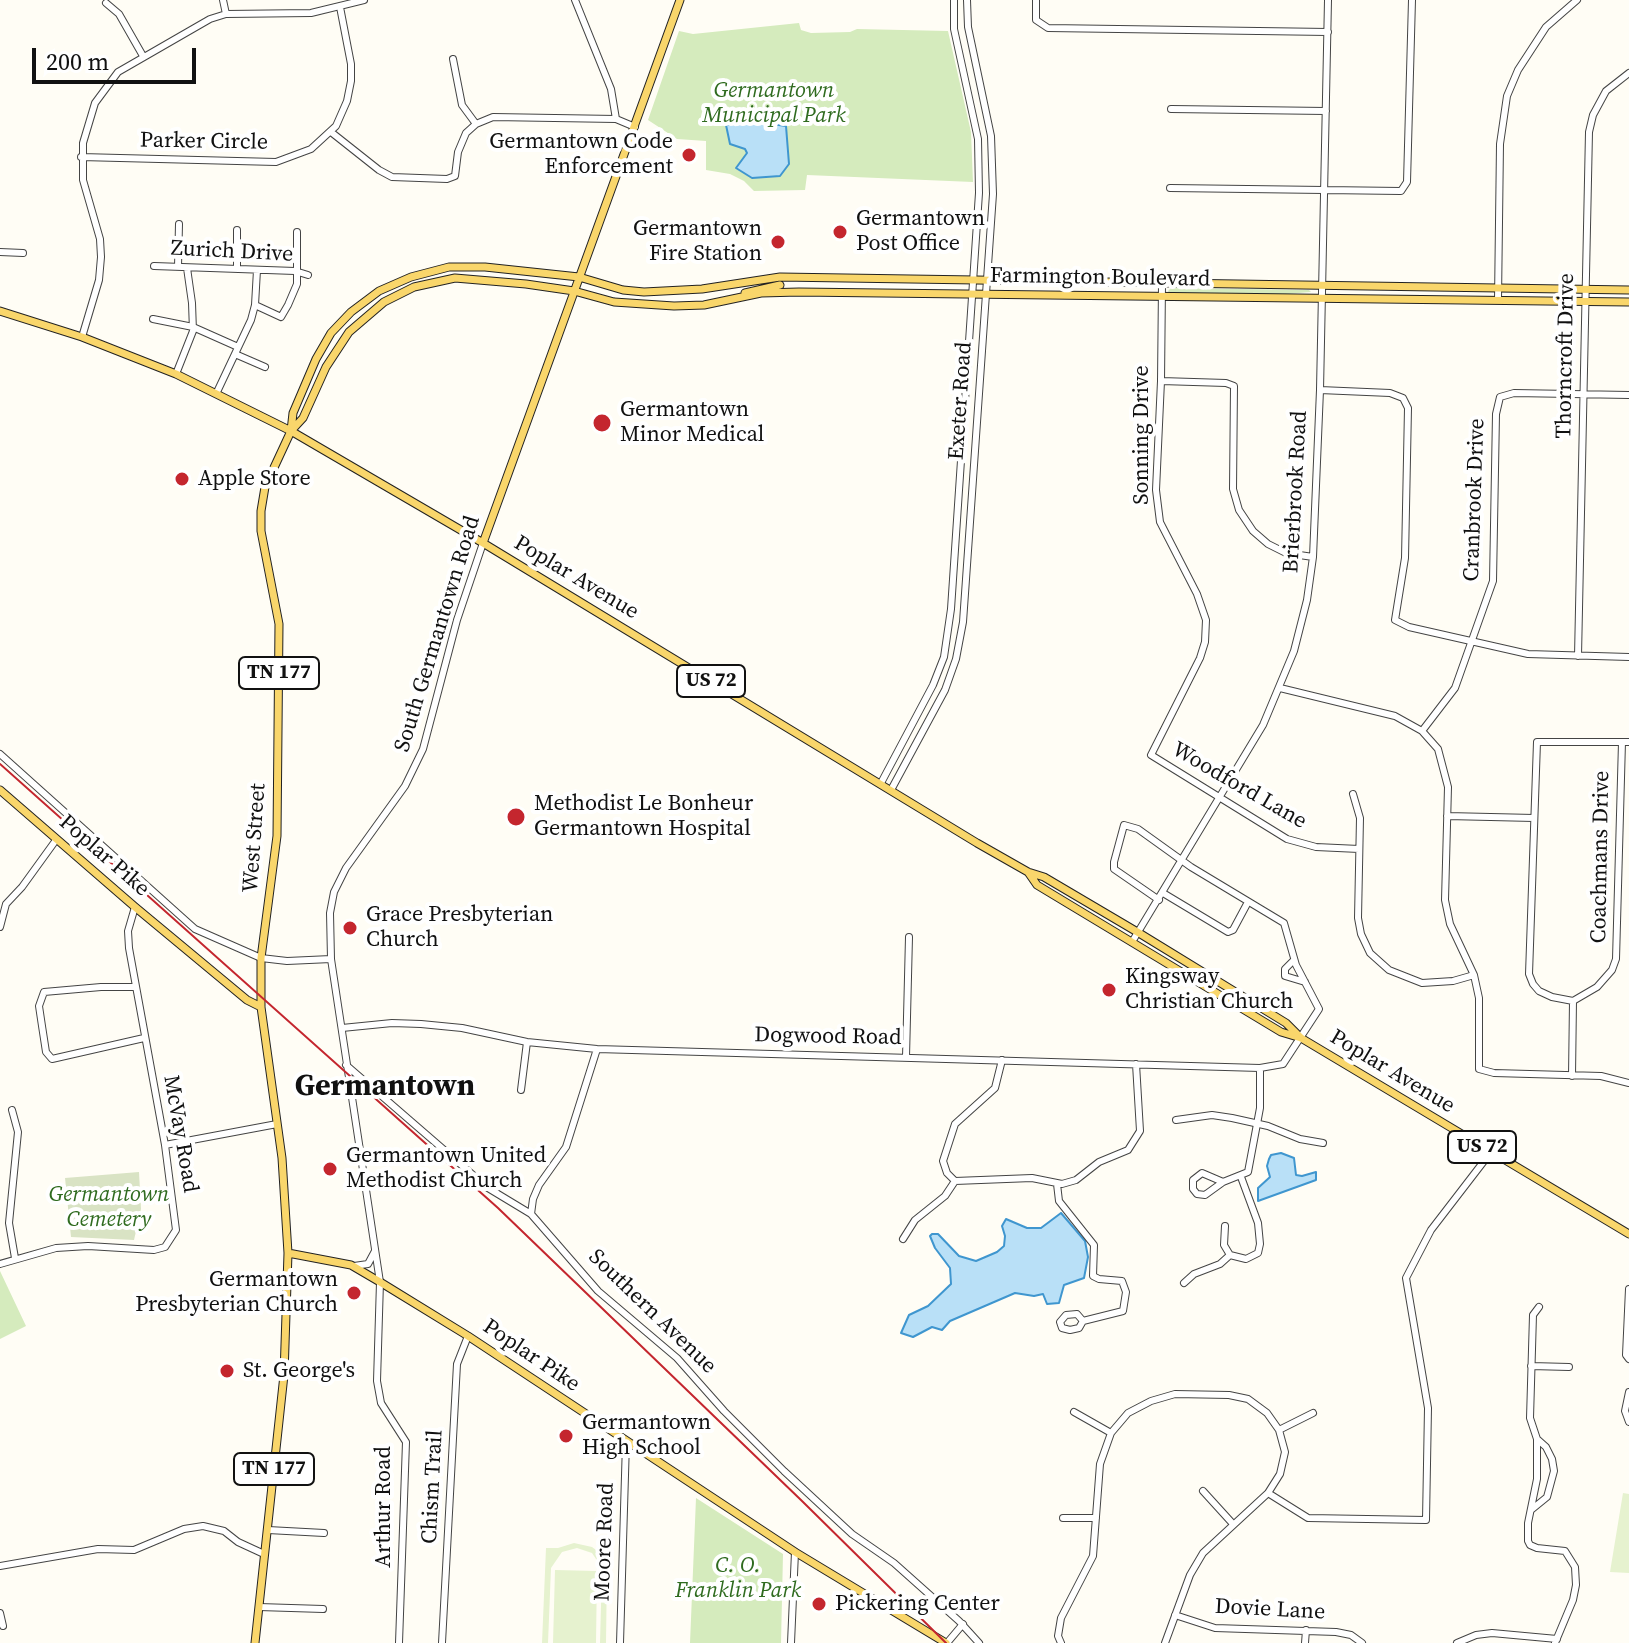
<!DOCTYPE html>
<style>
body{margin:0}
#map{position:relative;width:1629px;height:1643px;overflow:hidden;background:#fffdf5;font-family:"Source Serif 4",serif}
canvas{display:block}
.scale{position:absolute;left:32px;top:48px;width:164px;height:36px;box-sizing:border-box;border:4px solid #111;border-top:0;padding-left:10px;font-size:24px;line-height:28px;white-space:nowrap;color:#111;-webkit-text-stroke:6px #fff;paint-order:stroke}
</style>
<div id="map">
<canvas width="1629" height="1643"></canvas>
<div class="scale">200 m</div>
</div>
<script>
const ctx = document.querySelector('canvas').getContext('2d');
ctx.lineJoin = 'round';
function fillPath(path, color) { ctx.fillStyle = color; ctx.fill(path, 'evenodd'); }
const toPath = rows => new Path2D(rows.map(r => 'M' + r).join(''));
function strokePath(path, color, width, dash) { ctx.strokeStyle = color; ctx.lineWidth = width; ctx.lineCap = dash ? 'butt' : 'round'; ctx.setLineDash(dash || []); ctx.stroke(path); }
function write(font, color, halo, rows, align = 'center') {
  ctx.font = font + ' "Source Serif 4",serif'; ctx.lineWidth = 8; ctx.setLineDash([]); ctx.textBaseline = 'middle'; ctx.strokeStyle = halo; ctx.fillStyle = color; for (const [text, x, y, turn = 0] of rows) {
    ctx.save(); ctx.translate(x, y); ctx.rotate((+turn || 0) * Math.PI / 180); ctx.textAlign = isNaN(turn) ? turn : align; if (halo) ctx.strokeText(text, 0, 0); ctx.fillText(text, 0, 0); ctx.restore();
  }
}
fillPath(toPath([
 [799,23,801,30,811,33,850,32,857,29,948,31,971,132,973,182,807,175,805,190,754,191,744,181,730,174,706,170,706,141,677,139,648,120,679,31,693,34],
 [1171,288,1309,290,1311,292,1262,296,1170,294,1168,291],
 [0,1271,26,1326,0,1339],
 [696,1498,783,1554,781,1643,690,1643]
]), '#d5ebbd');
fillPath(toPath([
 [139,1172,141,1209,134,1240,71,1237,65,1178]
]), '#d9e3c4');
fillPath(toPath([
 [1623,1493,1629,1494,1629,1573,1610,1572],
 [574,1543,592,1547,600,1553,607,1566,606,1643,600,1643,602,1568,592,1553,577,1548,562,1552,551,1568,548,1643,542,1643,546,1548,558,1548],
 [555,1570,597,1571,596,1643,553,1643]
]), '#e6f2cf');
const water = toPath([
 [750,121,786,126,789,164,780,176,752,178,736,168,747,153,745,149,730,144,726,125,750,121],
 [1281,1153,1294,1158,1296,1175,1302,1176,1316,1172,1316,1180,1258,1201,1258,1188,1270,1177,1267,1166,1269,1159,1271,1155,1281,1153],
 [1061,1213,1085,1241,1088,1257,1084,1278,1064,1285,1059,1303,1047,1304,1043,1294,1034,1296,1015,1293,950,1321,942,1330,932,1327,913,1337,901,1333,909,1315,928,1306,951,1284,950,1268,935,1248,930,1236,932,1234,938,1234,959,1256,976,1261,997,1252,1004,1246,1005,1236,1002,1226,1006,1219,1027,1228,1041,1228,1061,1213]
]);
fillPath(water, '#b9e0f7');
strokePath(water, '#3f96cf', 2);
const minor = toPath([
 [223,0,226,14],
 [575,0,611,89,616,119],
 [1036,0,1036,20,1048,28,1328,32],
 [106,3,119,14,143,56],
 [453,59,462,105,476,124],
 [1171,109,1326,111],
 [331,132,379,170,392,177,447,179,455,176,458,152,466,133,476,124,493,117,616,119,635,127],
 [81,157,276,162,311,149,336,126,347,101,351,81,351,64,340,7],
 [1170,188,1401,191,1407,182,1412,0],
 [0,252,23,253],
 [154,266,295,271,308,275],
 [178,267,179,224],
 [237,269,237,230],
 [1162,285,1161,381,1156,490,1160,522,1197,594,1206,620,1205,642,1200,658,1151,755,1287,839,1316,847,1359,849],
 [1498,300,1500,144,1507,96,1518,70,1546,27,1577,0],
 [255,305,281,317,288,305,297,284,297,232],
 [153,319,193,327,238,347],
 [82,337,99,280,101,257,100,239,83,180,83,143,95,103,118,72,210,19,226,14,311,13,364,0],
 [235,354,265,367],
 [176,374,193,331,192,303,187,268],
 [1161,381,1226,383,1234,386,1233,489,1239,510,1253,531,1268,544,1286,553,1313,557],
 [1320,390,1390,393,1403,398,1408,408,1405,558,1395,620,1409,627,1528,654,1629,657],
 [217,392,251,320,255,305,257,270],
 [1578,656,1589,132,1593,115,1606,91,1629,73],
 [1280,688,1395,716,1422,731,1438,749,1448,787,1445,900,1450,924,1474,975,1479,998,1479,1069,1494,1073,1601,1076,1629,1083],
 [1422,731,1455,688,1493,581,1496,414,1500,397,1514,393,1629,395],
 [0,754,195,929,261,958,287,961,331,959],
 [881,783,933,685,944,657,951,609,979,193,978,139,954,29,954,0],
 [891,790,945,690,956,659,963,622,993,194,991,136,968,27,967,0],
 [1353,794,1360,818,1358,918,1361,934,1370,953,1389,970,1422,983,1453,981,1474,975],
 [1447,816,1534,818],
 [1163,893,1228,932,1233,930,1248,902],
 [0,927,6,904,22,887,56,840],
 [1132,942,1263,725,1294,651,1307,600,1313,557,1320,390,1328,0],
 [1294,960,1285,969,1285,976,1305,982],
 [135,987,101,987,44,992,39,1006,42,1026,46,1052,52,1059,144,1038],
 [1573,1001,1552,997,1539,991,1533,984,1529,974,1537,742,1629,742],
 [1573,1001,1597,987,1612,970,1616,959,1622,742],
 [342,1028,392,1023,421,1024,462,1028,527,1042,597,1049,1260,1068,1283,1064,1319,1009,1296,965,1284,923,1191,867,1138,829,1124,825,1114,862,1114,869,1159,900],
 [906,1057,909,937],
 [1002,1060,995,1088,955,1124,943,1161,947,1173,955,1181,1032,1178,1062,1184,1076,1180,1099,1162,1128,1150,1140,1131,1136,1064],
 [346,1065,488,1188,531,1214,598,1291,677,1358,724,1411,784,1471,852,1534,894,1563,959,1621,979,1643],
 [1572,1076,1573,1001],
 [521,1090,527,1042],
 [12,1110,18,1132,9,1223,15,1258],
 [1176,1120,1212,1115,1232,1118,1268,1126,1300,1139,1323,1143],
 [165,1145,277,1124],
 [1223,1182,1205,1195,1197,1194,1193,1189,1193,1180,1202,1173,1223,1182,1248,1172,1260,1108,1260,1068],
 [1057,1184,1059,1201,1094,1245,1093,1276,1099,1279,1122,1281,1126,1292,1123,1311,1083,1321,1077,1314,1066,1315,1060,1322,1062,1328,1070,1330,1079,1328,1083,1321],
 [531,1214,533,1199,539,1185,566,1147,597,1049],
 [1225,1226,1224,1245,1230,1255,1246,1259,1258,1253,1260,1244,1258,1223,1241,1177],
 [903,1239,915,1220,945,1196,955,1181],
 [0,1264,56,1248,88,1246,154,1250,165,1247,176,1230,165,1145,129,948,128,931,135,907],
 [354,1266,368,1264,375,1251],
 [1184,1283,1194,1274,1220,1264,1230,1255],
 [1629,1289,1626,1355,1629,1359],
 [1531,1366,1569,1367],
 [1629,1392,1625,1411,1629,1422],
 [1074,1412,1111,1433],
 [1279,1430,1313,1413],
 [1537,1439,1530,1418,1533,1315,1539,1307],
 [1203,1491,1233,1524],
 [1268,1493,1308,1518,1426,1520,1428,1408,1406,1278,1431,1230,1491,1152],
 [1531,1510,1547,1497,1554,1471,1552,1459,1546,1447,1537,1439,1537,1479,1528,1523,1528,1541,1530,1545,1537,1548,1565,1551,1575,1567,1576,1585,1573,1600,1555,1643],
 [1063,1518,1096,1518],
 [268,1530,324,1533],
 [0,1566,98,1549,134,1550,184,1529,203,1526,224,1531,238,1542,264,1554],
 [259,1607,323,1609],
 [0,1613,3,1626],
 [1175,1615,1215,1628,1336,1632,1351,1635,1362,1643],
 [399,1643,406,1442,381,1403,377,1381,380,1282,331,959,330,913,334,892,346,868,405,786,423,749,457,620,483,543],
 [442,1643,457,1364,468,1336],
 [620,1643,626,1442],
 [791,1643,795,1552],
 [947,1643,963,1624],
 [1061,1643,1058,1636,1061,1618,1093,1556,1100,1464,1111,1433,1128,1413,1151,1401,1175,1394,1229,1395,1248,1399,1267,1413,1279,1430,1285,1452,1280,1474,1268,1493,1203,1553,1190,1575,1165,1643],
 [1305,1643,1306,1630],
 [1457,1643,1476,1635,1492,1633,1557,1639]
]);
const major = toPath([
 [745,293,780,285],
 [0,311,82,337,176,374,291,431,483,543,977,843,1028,872,1044,877,1139,933,1286,1023,1301,1038],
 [291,431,293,413,316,359,331,333,351,312,379,291,411,277,449,267,485,267,579,277,623,290,644,292,702,289,780,277,1629,290],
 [483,543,680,0],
 [0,790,135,907,247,1000,261,1007],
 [1028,872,1037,885,1281,1032,1301,1038,1629,1234],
 [288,1253,351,1265,380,1282,468,1336,795,1552,946,1643],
 [255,1643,284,1375,288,1253,282,1158,261,1007,261,958,277,836,279,624,261,531,261,511,265,487,291,431,303,418,326,367,349,332,384,302,414,287,455,278,526,284,574,291,614,302,674,306,704,305,761,293,799,292,1629,302]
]);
strokePath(minor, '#444', 8);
strokePath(major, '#222', 9);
strokePath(minor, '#fff', 6);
strokePath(major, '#f9d66b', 7);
strokePath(toPath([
 [0,764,498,1208,802,1501,946,1643]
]), '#c4262e', 2);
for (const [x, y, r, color] of [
 [689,155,8,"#c4262e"],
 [840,232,8,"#c4262e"],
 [778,242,8,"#c4262e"],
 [602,423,10,"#c4262e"],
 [182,479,8,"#c4262e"],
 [516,817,10,"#c4262e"],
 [350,928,8,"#c4262e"],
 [1109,990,8,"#c4262e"],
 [330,1169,8,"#c4262e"],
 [354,1293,8,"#c4262e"],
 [227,1371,8,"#c4262e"],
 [566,1436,8,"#c4262e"],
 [819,1604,8,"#c4262e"]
]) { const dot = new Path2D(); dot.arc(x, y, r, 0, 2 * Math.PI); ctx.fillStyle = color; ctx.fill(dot); strokePath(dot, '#fff', 3); }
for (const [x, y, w] of [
 [279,673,80],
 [711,681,68],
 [1482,1147,68],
 [274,1469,80]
]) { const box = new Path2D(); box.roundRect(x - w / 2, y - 16, w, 32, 6); ctx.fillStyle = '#fff'; ctx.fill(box); strokePath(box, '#111', 2); }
write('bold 20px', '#111', null, [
 ["TN 177",279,673],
 ["US 72",711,681],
 ["US 72",1482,1147],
 ["TN 177",274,1469]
]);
write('italic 22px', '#2f6b1f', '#fff', [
 ["Germantown",774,91],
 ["Municipal Park",774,116],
 ["Germantown",109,1195],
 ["Cemetery",109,1220],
 ["C. O.",738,1566],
 ["Franklin Park",738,1591]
]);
write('22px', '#111', '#fff', [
 ["Parker Circle",204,142,1],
 ["Zurich Drive",232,252,3],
 ["Farmington Boulevard",1100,278,1],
 ["Thorncroft Drive",1566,356,-89],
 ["Exeter Road",961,401,-86],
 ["Sonning Drive",1142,435,-90],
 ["Brierbrook Road",1296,492,-87],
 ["Cranbrook Drive",1475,500,-88],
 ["Poplar Avenue",576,578,31],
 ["South Germantown Road",438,634,-73],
 ["Woodford Lane",1239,786,30],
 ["West Street",255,838,-86],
 ["Poplar Pike",104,856,41],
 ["Coachmans Drive",1601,857,-89],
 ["Dogwood Road",828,1037,1],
 ["Poplar Avenue",1392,1072,31],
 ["McVay Road",180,1134,80],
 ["Southern Avenue",652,1312,44],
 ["Poplar Pike",531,1356,34],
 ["Chism Trail",433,1487,-87],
 ["Arthur Road",384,1507,-90],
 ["Moore Road",605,1542,-88],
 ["Dovie Lane",1270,1610,3]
]);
write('22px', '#111', '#fff', [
 ["Germantown Code",673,142,"right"],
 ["Enforcement",673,167,"right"],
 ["Germantown",856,219],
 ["Post Office",856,244],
 ["Germantown",762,229,"right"],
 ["Fire Station",762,254,"right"],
 ["Germantown",620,410],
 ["Minor Medical",620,435],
 ["Apple Store",198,479],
 ["Methodist Le Bonheur",534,804],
 ["Germantown Hospital",534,829],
 ["Grace Presbyterian",366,915],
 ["Church",366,940],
 ["Kingsway",1125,977],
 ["Christian Church",1125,1002],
 ["Germantown United",346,1156],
 ["Methodist Church",346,1181],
 ["Germantown",338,1280,"right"],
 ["Presbyterian Church",338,1305,"right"],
 ["St. George's",243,1371],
 ["Germantown",582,1423],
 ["High School",582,1448],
 ["Pickering Center",835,1604]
], 'left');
write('bold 30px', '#111', '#fff', [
 ["Germantown",385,1087]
]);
</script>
